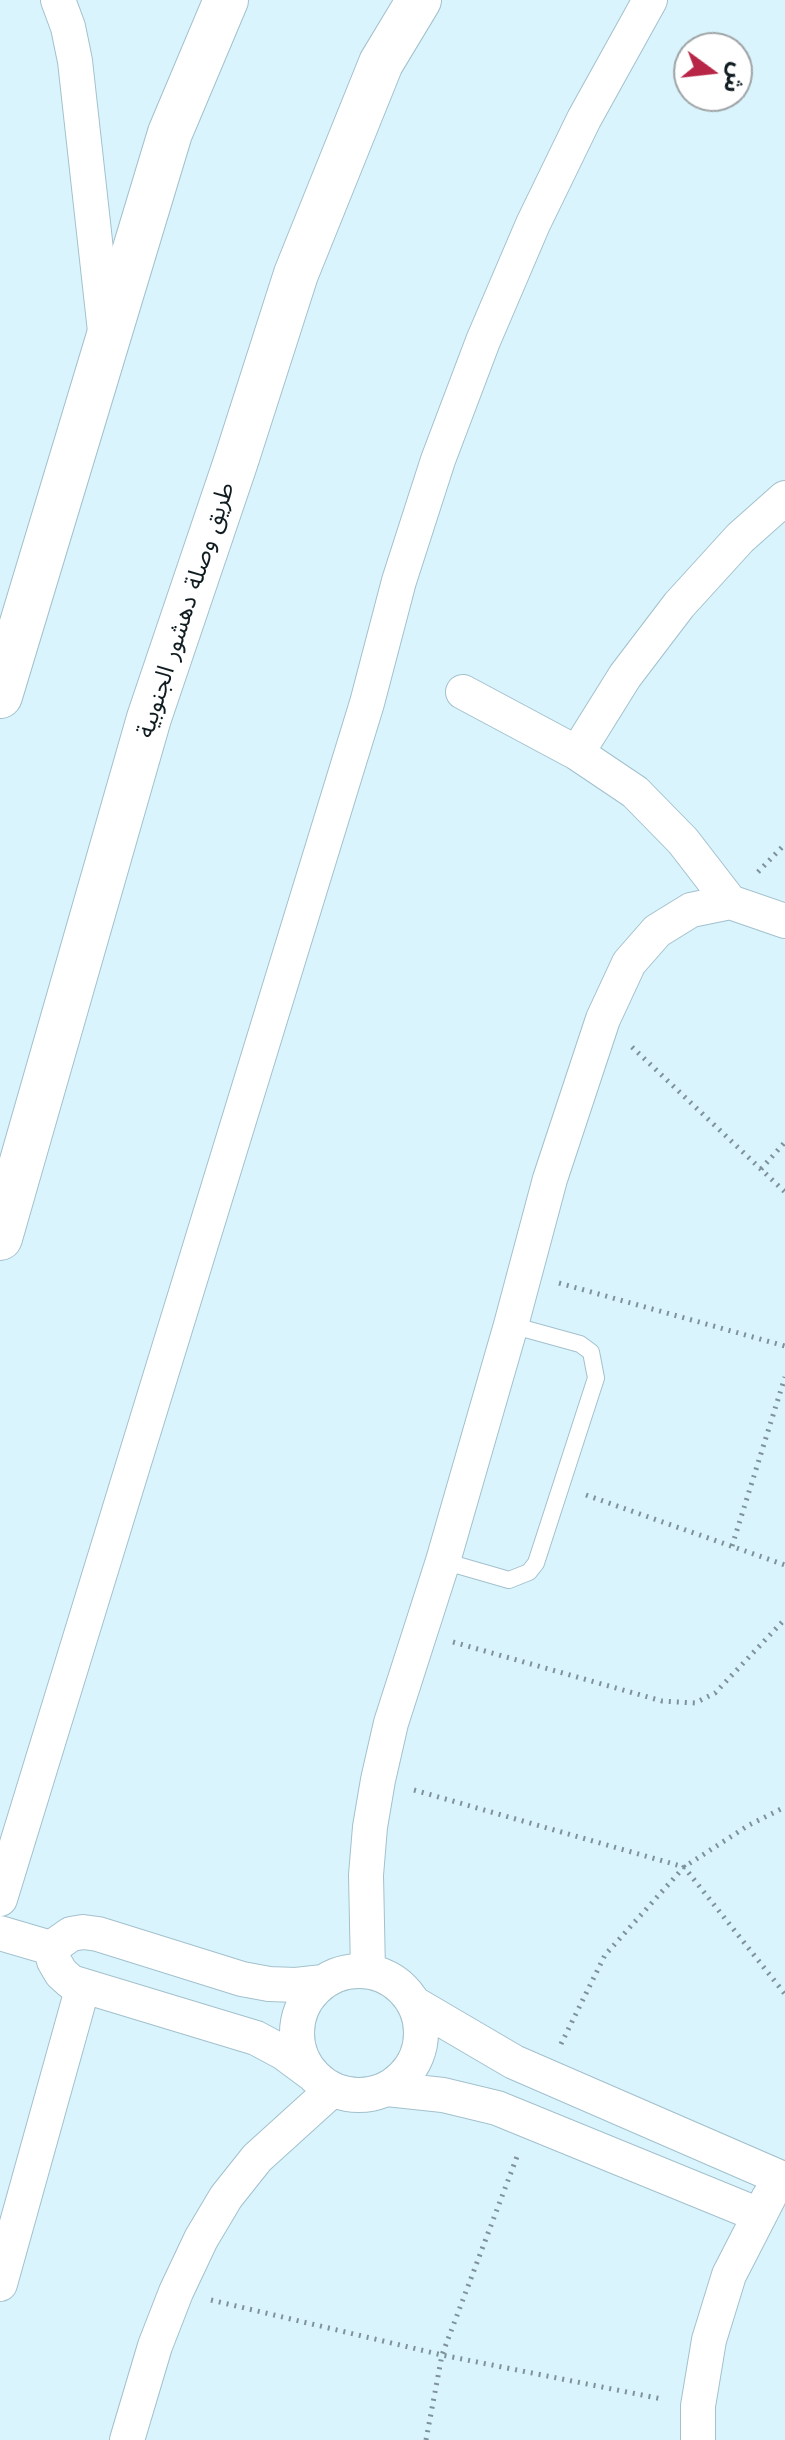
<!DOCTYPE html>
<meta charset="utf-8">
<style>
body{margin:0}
#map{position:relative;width:785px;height:2440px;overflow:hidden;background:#daf4fd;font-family:"Work Sans","Noto Sans Arabic",sans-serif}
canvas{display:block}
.north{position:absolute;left:673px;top:32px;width:80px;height:80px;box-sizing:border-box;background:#fff;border:2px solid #9fa4a6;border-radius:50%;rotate:105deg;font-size:22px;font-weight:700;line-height:32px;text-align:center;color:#101c20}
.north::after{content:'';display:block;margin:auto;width:28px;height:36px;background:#b72547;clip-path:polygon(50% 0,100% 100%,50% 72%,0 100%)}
</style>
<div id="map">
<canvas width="785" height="2440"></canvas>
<div class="north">ش</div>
</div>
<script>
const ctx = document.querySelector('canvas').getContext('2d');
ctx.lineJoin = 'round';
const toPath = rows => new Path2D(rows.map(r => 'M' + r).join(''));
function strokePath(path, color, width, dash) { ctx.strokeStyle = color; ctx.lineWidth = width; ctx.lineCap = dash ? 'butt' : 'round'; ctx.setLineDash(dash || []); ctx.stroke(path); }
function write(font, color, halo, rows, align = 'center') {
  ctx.font = font + ' "Work Sans","Noto Sans Arabic",sans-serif'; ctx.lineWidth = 6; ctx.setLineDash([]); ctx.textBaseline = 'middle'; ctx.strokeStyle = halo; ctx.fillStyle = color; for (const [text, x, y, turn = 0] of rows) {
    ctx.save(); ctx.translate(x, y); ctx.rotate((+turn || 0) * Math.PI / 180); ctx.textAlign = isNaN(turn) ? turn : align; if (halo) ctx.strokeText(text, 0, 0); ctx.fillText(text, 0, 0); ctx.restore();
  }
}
const lane = toPath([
 [443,1561,509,1580,529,1572,536,1563,596,1378,591,1352,580,1344,511,1325]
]);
const street = toPath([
 [58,0,68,27,75,61,105,331],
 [463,692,577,753,635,792,683,841,730,902],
 [577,753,625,676,679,605,740,538,785,498],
 [0,1899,367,703,399,581,438,460,483,341,533,224,584,119,650,0],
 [0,1933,51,1948],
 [51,1948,54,1961,61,1973,71,1982,256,2038,284,2053,311,2073],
 [51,1948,71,1934,83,1932,98,1934,242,1979,269,1984,296,1985,323,1982],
 '297 2033a62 62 0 1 1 124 0a62 62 0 1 1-124 0Z',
 [368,1971,366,1875,370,1827,378,1780,391,1723,443,1561,511,1325,550,1179,603,1019,629,963,657,931,691,910,730,902,785,921],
 [415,2004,514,2062,781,2178],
 [387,2089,443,2095,497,2108,759,2215],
 [0,2284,83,1986],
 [127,2440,155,2346,176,2292,201,2239,226,2197,257,2158,332,2090],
 [698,2440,698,2406,709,2340,729,2275,769,2197]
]);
const highway = toPath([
 [0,696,170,133,226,0],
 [0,1238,149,718,236,461,296,274,381,63,419,0]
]);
strokePath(lane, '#a2c1cc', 18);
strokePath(street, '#a2c1cc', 36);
strokePath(highway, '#a2c1cc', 46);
strokePath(toPath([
 [758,872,785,844],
 [632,1047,785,1192],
 [761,1169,785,1142],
 [559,1283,785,1346],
 [586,1495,785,1565],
 [732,1546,785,1377],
 [453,1642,662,1701,695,1703,715,1693,785,1619],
 [414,1790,684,1867,785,1994],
 [561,2044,605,1955,684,1867,749,1825,785,1807],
 [211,2300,442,2355,662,2399],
 [426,2440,442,2355,518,2154]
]), '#7e9299', 5, [2, 6]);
strokePath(lane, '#fff', 16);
strokePath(street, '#fff', 34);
strokePath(highway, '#fff', 44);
write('24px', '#101c20', '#fff', [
 ["طريق وصلة دهشور الجنوبية",186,610,-72]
]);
</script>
